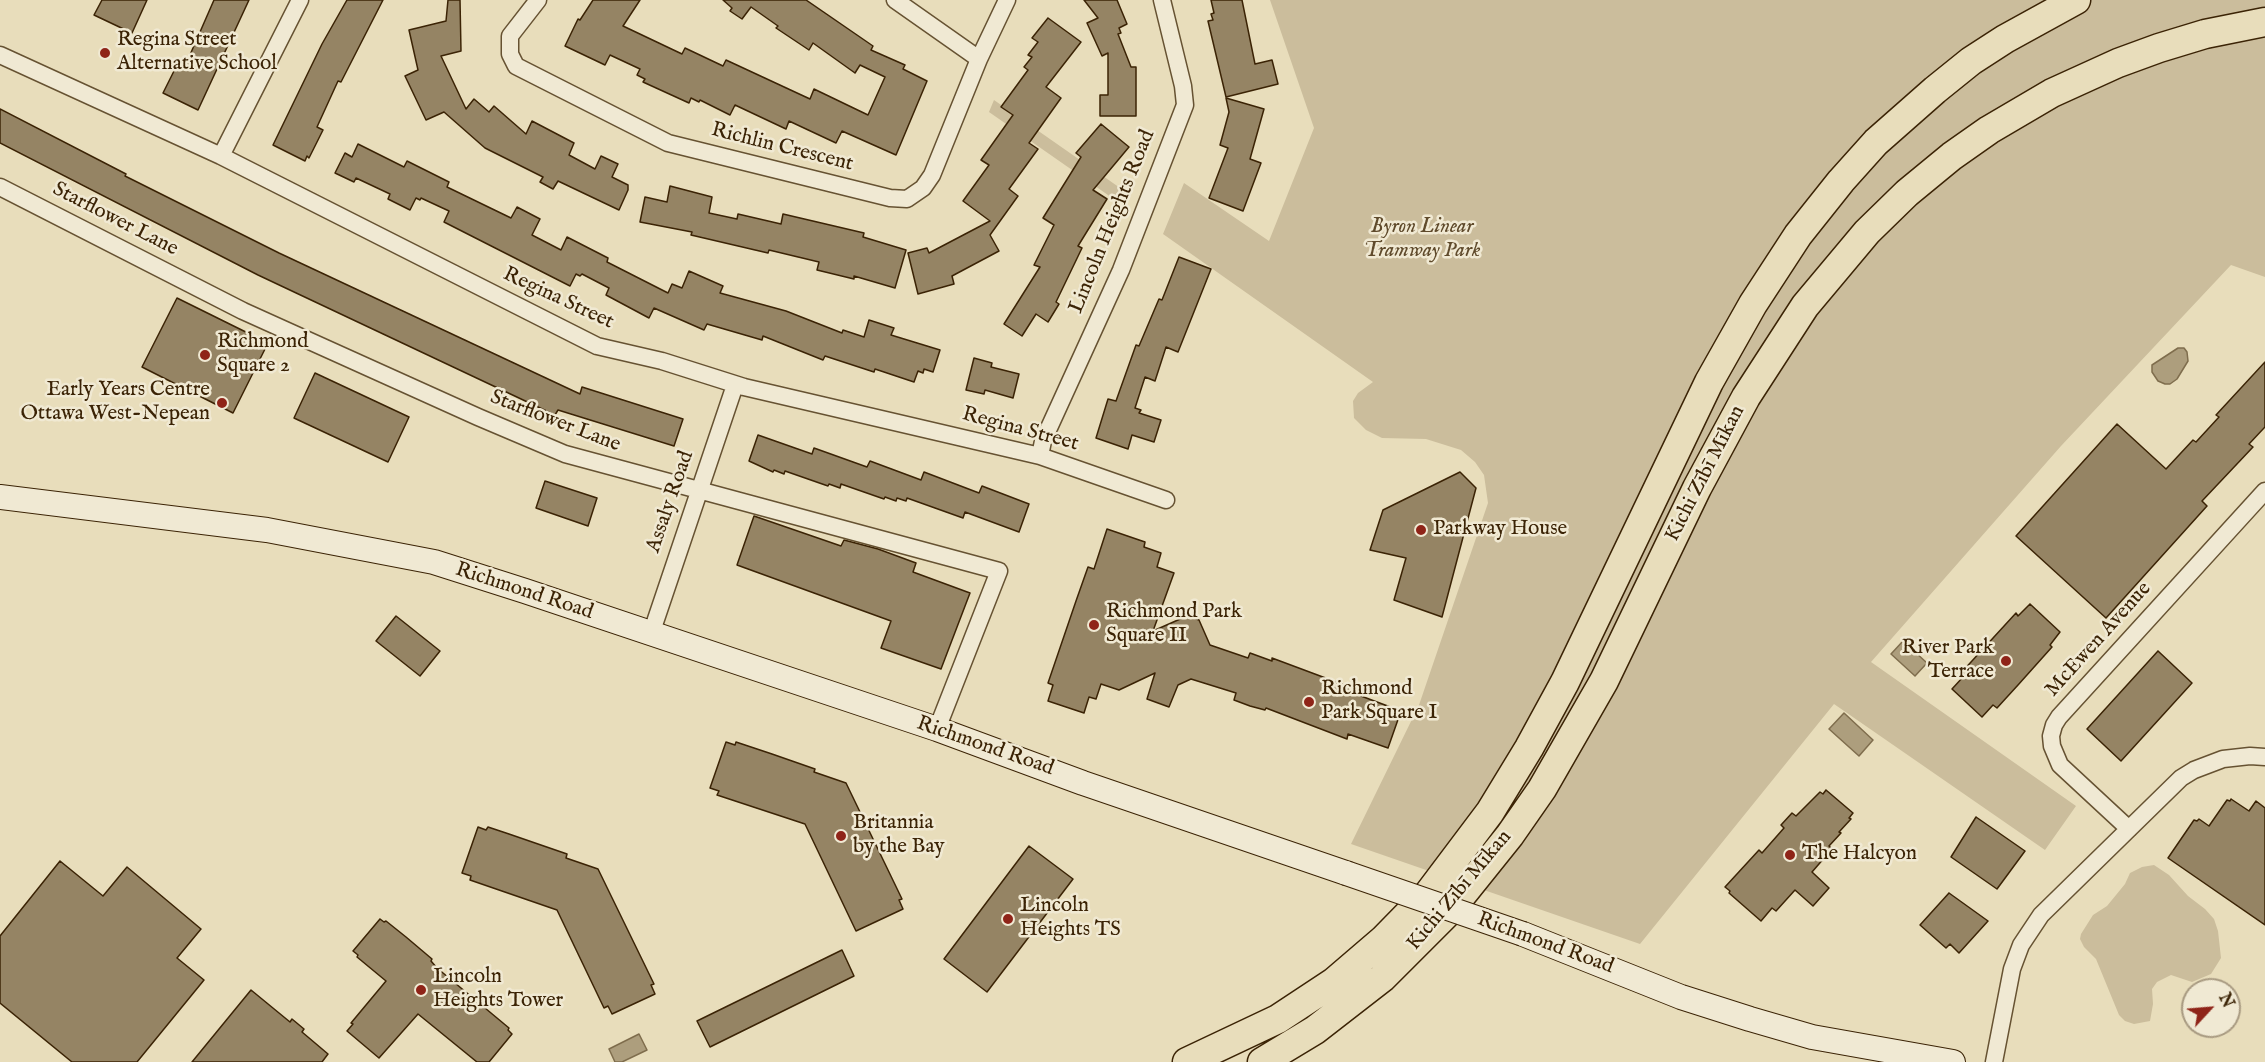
<!DOCTYPE html>
<meta charset="utf-8">
<style>
body{margin:0}
#map{position:relative;width:2265px;height:1062px;overflow:hidden;background:#e8ddbb;font-family:"IM FELL English",serif}
canvas{display:block}
.north{position:absolute;left:2181px;top:978px;width:60px;height:60px;box-sizing:border-box;background:#f0e9d3;border:2px solid #a89a81;border-radius:50%;rotate:64deg;font-size:16px;font-weight:700;line-height:24px;text-align:center;color:#3b2305}
.north::after{content:'';display:block;margin:auto;width:21px;height:27px;background:#8f2418;clip-path:polygon(50% 0,100% 100%,50% 72%,0 100%)}
</style>
<div id="map">
<canvas width="2265" height="1062"></canvas>
<div class="north">N</div>
</div>
<script>
const ctx = document.querySelector('canvas').getContext('2d');
ctx.lineJoin = 'round';
function fillPath(path, color) { ctx.fillStyle = color; ctx.fill(path, 'evenodd'); }
const toPath = rows => new Path2D(rows.map(r => 'M' + r).join(''));
function strokePath(path, color, width, dash) { ctx.strokeStyle = color; ctx.lineWidth = width; ctx.lineCap = dash ? 'butt' : 'round'; ctx.setLineDash(dash || []); ctx.stroke(path); }
function write(font, color, halo, rows, align = 'center') {
  ctx.font = font + ' "IM FELL English",serif'; ctx.lineWidth = 5; ctx.setLineDash([]); ctx.textBaseline = 'middle'; ctx.strokeStyle = halo; ctx.fillStyle = color; for (const [text, x, y, turn = 0] of rows) {
    ctx.save(); ctx.translate(x, y); ctx.rotate((+turn || 0) * Math.PI / 180); ctx.textAlign = isNaN(turn) ? turn : align; if (halo) ctx.strokeText(text, 0, 0); ctx.fillText(text, 0, 0); ctx.restore();
  }
}
fillPath(toPath([
 [1270,0,2265,0,2265,277,2231,265,2061,446,1871,662,2076,806,2045,850,1834,704,1640,944,1351,844,1419,705,1488,503,1484,475,1475,462,1461,450,1426,439,1382,438,1366,430,1354,418,1353,401,1358,393,1373,382,1163,234,1184,183,1269,241,1314,128],
 [994,100,1123,190,1118,202,989,112],
 [2154,865,2169,875,2188,896,2205,909,2214,919,2218,931,2221,958,2211,974,2192,982,2171,975,2157,982,2152,989,2153,1004,2150,1021,2134,1024,2125,1021,2119,1015,2096,959,2084,947,2080,939,2081,934,2093,915,2107,906,2125,884,2130,873,2142,867]
]), '#cbbd9c');
const water = toPath([
 [2178,348,2184,348,2187,352,2188,361,2177,379,2170,384,2165,384,2158,381,2152,372,2152,365,2178,348],
 [1903,641,1927,663,1915,676,1891,654,1903,641],
 [1844,713,1873,740,1859,756,1829,729,1844,713],
 [639,1034,647,1050,622,1062,615,1062,609,1049,639,1034]
]);
fillPath(water, '#ad9e7d');
strokePath(water, '#7f6d4d', 1.5);
const building = toPath([
 [102,0,147,0,132,33,94,15,102,0],
 [214,0,249,0,198,110,163,93,177,65,179,66,181,62,186,64,214,0],
 [347,0,383,0,341,82,338,81,317,127,323,130,309,158,307,156,305,161,273,145,322,44,347,0],
 [448,0,460,0,461,51,441,56,466,109,474,99,489,112,494,106,526,134,532,121,574,143,569,155,595,169,601,156,618,164,612,177,628,185,628,190,619,210,558,181,553,189,540,182,543,177,485,148,444,112,426,120,405,76,418,70,409,30,446,21,448,0],
 [593,0,640,0,623,26,682,54,685,48,723,66,726,60,810,99,814,89,868,115,885,77,860,65,855,73,813,43,809,50,776,28,778,26,751,7,742,19,730,11,732,8,723,0,806,0,873,46,871,50,905,65,903,69,927,81,896,155,842,131,836,143,789,121,786,129,735,105,730,115,700,100,699,102,691,98,689,103,643,82,645,79,637,75,640,69,610,55,605,65,565,46,578,19,580,20,593,0],
 [1084,0,1117,0,1127,24,1119,28,1121,33,1118,34,1131,67,1136,67,1136,116,1100,116,1100,95,1108,95,1108,53,1102,56,1087,23,1098,18,1084,0],
 [1211,0,1242,0,1255,64,1272,60,1278,84,1226,97,1208,21,1213,20,1211,14,1214,13,1211,0],
 [1048,18,1081,42,1046,87,1061,98,1029,143,1038,149,1009,189,1018,196,990,235,999,251,952,276,954,284,918,294,908,253,927,248,929,253,990,221,963,201,989,165,981,160,1013,115,1001,107,1028,70,1024,67,1032,57,1028,55,1038,42,1032,38,1048,18],
 [1226,98,1264,109,1250,159,1261,163,1243,211,1209,198,1228,148,1220,145,1229,112,1226,98],
 [0,109,126,174,125,176,279,253,580,394,582,387,683,419,674,446,558,410,555,415,258,275,0,143,0,109],
 [1101,124,1129,147,1093,190,1107,199,1078,246,1082,248,1056,302,1059,304,1048,322,1036,314,1022,336,1004,324,1040,267,1034,265,1054,225,1043,218,1081,157,1076,153,1101,124],
 [358,144,404,167,407,161,449,182,447,187,511,218,517,207,540,219,532,235,561,250,567,237,608,258,607,262,668,293,672,284,682,288,689,271,723,286,720,293,786,311,842,333,843,330,864,337,869,320,894,328,891,335,940,350,933,372,924,369,923,373,918,371,914,382,875,369,874,372,825,356,823,360,763,336,762,340,707,324,704,330,654,308,649,318,606,295,609,288,582,274,580,276,576,274,570,286,444,222,449,211,421,198,420,200,416,198,410,210,388,199,390,194,356,178,354,182,335,173,345,153,352,157,358,144],
 [670,186,712,197,709,213,737,219,738,214,781,224,783,214,864,233,863,237,906,250,895,288,854,276,854,279,817,270,819,262,769,250,768,253,691,235,692,232,640,222,645,197,667,202,670,186],
 [1179,257,1211,269,1178,352,1166,347,1155,381,1145,377,1135,408,1141,410,1139,413,1161,420,1154,442,1132,435,1128,449,1096,438,1108,399,1116,401,1136,345,1139,346,1159,299,1162,300,1179,257],
 [177,298,268,343,233,413,142,367,177,298],
 [974,358,992,363,991,367,1019,374,1013,398,985,390,984,394,966,390,974,358],
 [2265,362,2265,427,2249,444,2253,447,2202,501,2207,506,2106,618,2016,536,2117,424,2166,469,2193,440,2196,442,2219,417,2216,415,2265,362],
 [315,373,409,417,388,462,294,418,315,373],
 [758,435,812,454,814,448,867,467,870,461,921,480,924,472,979,493,982,486,1029,504,1019,532,965,512,963,518,907,498,906,501,897,498,896,501,885,497,884,499,841,484,840,488,829,484,828,486,785,471,784,474,774,470,773,472,749,461,758,435],
 [1460,472,1476,488,1442,617,1394,600,1406,558,1370,550,1383,510,1460,472],
 [545,481,597,498,588,526,536,508,545,481],
 [754,516,841,546,844,540,878,549,916,563,913,572,970,593,941,669,881,648,891,621,737,565,754,516],
 [1107,529,1145,542,1144,547,1161,553,1157,567,1174,573,1153,631,1187,616,1199,620,1210,645,1248,658,1250,653,1272,661,1272,658,1363,692,1361,696,1401,711,1388,748,1348,734,1347,739,1266,708,1265,710,1250,706,1234,700,1236,693,1191,679,1178,685,1169,707,1147,699,1155,673,1119,690,1101,684,1096,699,1089,697,1084,713,1048,701,1053,685,1048,683,1076,601,1088,567,1094,569,1107,529],
 [2030,604,2060,632,2050,645,2052,647,2018,685,1997,708,1993,705,1982,717,1952,689,1963,677,1960,674,2016,613,2018,616,2030,604],
 [396,616,440,651,420,676,376,641,396,616],
 [2158,651,2192,683,2121,761,2087,729,2158,651],
 [726,742,735,745,736,742,772,754,815,769,814,772,846,783,902,899,899,900,903,909,856,931,805,824,717,795,719,791,710,788,726,742],
 [1826,790,1853,813,1849,818,1851,819,1839,832,1841,833,1829,846,1832,849,1812,872,1829,888,1813,906,1795,890,1776,911,1772,908,1761,921,1729,893,1730,891,1725,887,1759,850,1762,853,1784,828,1781,825,1792,813,1796,816,1820,792,1823,794,1826,790],
 [2231,799,2249,811,2256,801,2265,808,2265,925,2168,858,2194,820,2197,821,2199,819,2209,826,2227,800,2230,801,2231,799],
 [1976,817,2025,851,1997,889,1951,857,1976,817],
 [478,827,486,830,488,827,509,834,567,854,566,858,598,869,654,984,651,985,655,994,612,1014,608,1006,604,1008,557,910,470,880,471,876,462,873,478,827],
 [1029,846,1073,879,987,992,944,959,1029,846],
 [60,861,103,896,127,867,201,929,177,958,204,980,137,1062,72,1062,0,1003,0,936,60,861],
 [1949,893,1988,921,1959,953,1950,944,1946,948,1920,925,1949,893],
 [380,919,384,922,386,921,406,937,432,959,431,961,437,968,509,1028,508,1030,512,1034,489,1062,477,1062,418,1014,379,1058,347,1031,353,1024,351,1023,386,981,357,957,358,955,353,951,380,919],
 [842,950,854,976,710,1047,697,1021,842,950],
 [251,990,290,1022,292,1019,304,1029,302,1032,328,1054,322,1062,192,1062,251,990]
]);
fillPath(building, '#958464');
strokePath(building, '#3b2305', 1.5);
const minor = toPath([
 [538,0,510,36,510,54,516,66,668,143,890,198,907,199,923,188,932,175,979,59,1007,0],
 [895,0,979,59],
 [0,55,221,156,597,346,662,361,744,387,1040,456,1166,500],
 [221,156,300,0],
 [0,187,243,311,478,417,565,454,999,571,937,729],
 [1040,456,1043,441,1121,270,1185,105,1183,86,1162,0],
 [651,634,735,385],
 [2129,829,2060,765,2052,746,2051,736,2054,725,2059,717,2265,491],
 [1994,1062,2012,969,2021,945,2041,915,2181,778,2194,770,2223,759,2250,756,2265,757]
]);
const secondary = toPath([
 [0,497,267,530,434,562,525,591,937,729,1083,783,1346,873],
 [1523,934,1681,997,1750,1019,1812,1037,1953,1062]
]);
const trunk = toPath([
 [1187,1062,1278,1019,1334,982,1383,940,1429,893,1490,812,1529,748,1565,682,1709,382,1753,304,1798,235,1841,181,1876,142,1935,90,1971,61,2005,39,2076,0],
 [1262,1062,1315,1030,1382,978,1449,911,1510,835,1542,789,1604,681,1697,488,1746,397,1805,306,1867,232,1907,193,1952,156,1989,130,2052,93,2118,63,2159,48,2205,34,2265,22]
]);
strokePath(minor, '#665232', 19);
strokePath(secondary, '#3b2305', 26);
strokePath(trunk, '#3b2305', 31);
strokePath(minor, '#f0e9d3', 16);
strokePath(secondary, '#f0e9d3', 24);
strokePath(trunk, '#e8ddbb', 28);
const secondaryBridge = toPath([
 [1346,873,1523,934]
]);
strokePath(secondaryBridge, '#3b2305', 26, []);
strokePath(secondaryBridge, '#f0e9d3', 24);
for (const [x, y, r, color] of [
 [105,53,6,"#8f2418"],
 [205,355,6,"#8f2418"],
 [222,403,6,"#8f2418"],
 [1421,530,6,"#8f2418"],
 [1094,625,6,"#8f2418"],
 [2006,661,6,"#8f2418"],
 [1309,702,6,"#8f2418"],
 [841,836,6,"#8f2418"],
 [1790,855,6,"#8f2418"],
 [1008,919,6,"#8f2418"],
 [421,990,6,"#8f2418"]
]) { const dot = new Path2D(); dot.arc(x, y, r, 0, 2 * Math.PI); ctx.fillStyle = color; ctx.fill(dot); strokePath(dot, '#f0e9d3', 2); }
write('21px', '#3b2305', '#f0e9d3', [
 ["Regina Street",117,41],
 ["Alternative School",117,65],
 ["Richmond",217,343],
 ["Square 2",217,367],
 ["Early Years Centre",210,391,"right"],
 ["Ottawa West-Nepean",210,415,"right"],
 ["Parkway House",1433,530],
 ["Richmond Park",1106,613],
 ["Square II",1106,637],
 ["River Park",1994,649,"right"],
 ["Terrace",1994,673,"right"],
 ["Richmond",1321,690],
 ["Park Square I",1321,714],
 ["Britannia",853,824],
 ["by the Bay",853,848],
 ["The Halcyon",1802,855],
 ["Lincoln",1020,907],
 ["Heights TS",1020,931],
 ["Lincoln",433,978],
 ["Heights Tower",433,1002]
], 'left');
write('21px', '#3b2305', '#f0e9d3', [
 ["Richlin Crescent",782,148,14],
 ["Starflower Lane",115,220,27],
 ["Lincoln Heights Road",1113,222,-68],
 ["Regina Street",558,299,25],
 ["Starflower Lane",555,422,21],
 ["Regina Street",1020,430,15],
 ["Kichi Zībī Mīkan",1706,474,-63],
 ["Assaly Road",671,502,-71],
 ["Richmond Road",524,592,18],
 ["McEwen Avenue",2099,640,-48],
 ["Richmond Road",985,747,19],
 ["Kichi Zībī Mīkan",1460,891,-50],
 ["Richmond Road",1545,944,20]
]);
write('italic 21px', '#5f4a2b', '#f0e9d3', [
 ["Byron Linear",1422,228],
 ["Tramway Park",1422,252]
]);
</script>
